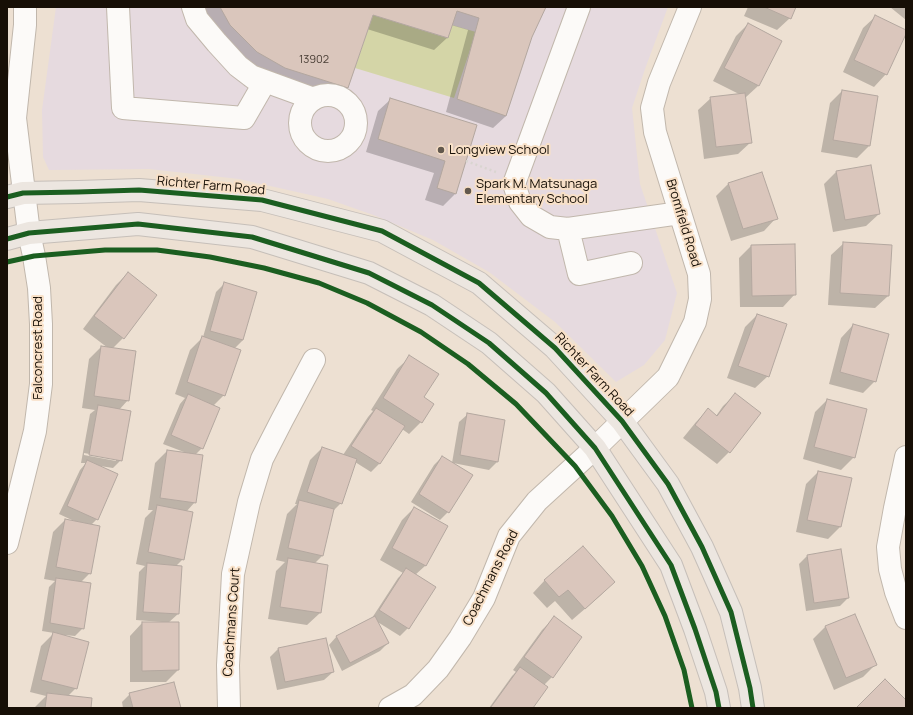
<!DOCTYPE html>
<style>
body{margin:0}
#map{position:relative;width:913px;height:715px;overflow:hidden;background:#ede0d2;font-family:Manrope,sans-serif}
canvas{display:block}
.frame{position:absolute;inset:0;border:8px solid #170f06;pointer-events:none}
</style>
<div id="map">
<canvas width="913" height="715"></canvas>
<div class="frame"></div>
</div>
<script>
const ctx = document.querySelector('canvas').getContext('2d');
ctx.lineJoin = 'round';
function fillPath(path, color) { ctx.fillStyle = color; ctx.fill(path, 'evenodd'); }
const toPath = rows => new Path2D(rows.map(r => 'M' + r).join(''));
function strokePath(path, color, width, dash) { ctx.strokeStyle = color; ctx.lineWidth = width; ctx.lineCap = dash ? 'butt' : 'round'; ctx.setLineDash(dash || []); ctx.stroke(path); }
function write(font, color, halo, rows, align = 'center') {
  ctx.font = font + ' Manrope,sans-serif'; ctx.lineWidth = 4; ctx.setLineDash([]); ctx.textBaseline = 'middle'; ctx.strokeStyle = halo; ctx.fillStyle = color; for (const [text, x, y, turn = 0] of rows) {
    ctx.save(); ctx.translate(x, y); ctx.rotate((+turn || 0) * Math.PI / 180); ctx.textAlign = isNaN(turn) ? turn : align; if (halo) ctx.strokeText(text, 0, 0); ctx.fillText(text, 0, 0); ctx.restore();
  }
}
fillPath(toPath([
 [56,7,668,7,645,69,632,108,640,184,677,293,665,340,644,365,616,382,555,322,489,272,433,240,376,216,328,199,239,179,149,169,49,170,43,157,42,110]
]), '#e6dadf');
fillPath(toPath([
 [373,15,447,38,452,25,476,32,454,98,355,68]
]), '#d4d5a7');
fillPath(toPath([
 [201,7,545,7,531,36,506,116,493,128,446,112,468,30,451,25,447,38,434,50,367,29,347,87,335,100,273,80,245,64],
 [748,7,795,7,790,18,777,30,744,16],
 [890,7,906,7,906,20],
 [876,16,906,31,906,32,886,74,874,87,843,72,863,28],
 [748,24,781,41,758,86,745,98,751,142,738,154,704,159,698,110,711,98,739,94,713,81,736,36],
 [842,91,869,146,857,158,821,152,830,103],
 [391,99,476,126,455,194,443,206,425,200,434,173,366,152,378,111],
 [870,166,879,214,866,226,833,232,824,184,836,172],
 [728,184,776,218,764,231,731,241,716,196],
 [844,243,888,296,875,308,828,305,831,255],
 [751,246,795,294,783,307,740,307,739,258],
 [128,273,123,338,112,349,128,400,119,410,121,460,113,468,100,466,97,519,91,525,90,573,81,582,83,628,75,636,65,635,65,636,76,688,68,696,90,708,35,708,35,707,46,696,30,692,41,646,54,633,42,631,49,587,55,581,44,579,53,532,65,520,74,522,74,521,59,514,80,470,86,463,81,463,90,414,95,410,82,408,89,359,101,347,108,348,83,329,116,285],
 [84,453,116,459,116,461,84,455],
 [224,284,243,340,234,349,224,395,213,406,202,448,195,455,195,502,186,512,183,559,176,566,181,566,178,614,168,623,178,670,166,682,130,682,130,636,142,623,162,623,162,622,136,620,139,572,145,566,136,564,145,518,153,510,148,510,155,463,167,451,184,452,163,444,180,404,185,398,175,394,190,350,203,337,216,292],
 [757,315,768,376,755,388,727,378,745,327],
 [853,325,875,381,863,393,829,384,841,338],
 [410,357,423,398,421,422,409,434,402,429,379,464,371,472,355,462,341,503,332,512,322,556,315,563,327,565,320,613,307,625,268,619,276,571,285,562,276,560,287,514,297,504,295,504,310,460,322,448,343,455,368,417,373,411,371,410,397,369],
 [736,394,729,452,717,464,683,438,696,422,708,410,716,416,723,406],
 [827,400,854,457,841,470,803,459,815,412],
 [468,414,497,462,489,470,453,463,448,512,440,520,411,502,434,465,442,457,452,463,459,422],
 [818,472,840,527,828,539,796,532,806,484],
 [414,508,446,526,425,566,415,575,434,587,408,628,400,636,376,621,388,643,380,651,342,671,329,645,337,636,372,618,398,578,403,573,380,560,402,520],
 [841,550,848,598,840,606,806,611,799,564,807,556],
 [545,580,613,582,601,595,572,620,555,601,547,608,533,593],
 [855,615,875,665,863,677,834,690,813,639,825,627],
 [554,618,552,677,544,685,532,708,489,708,512,676,516,672,513,670,542,630],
 [278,649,333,672,324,680,277,690,270,657],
 [130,694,180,708,123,708,122,702]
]), '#0003');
const building = toPath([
 [220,7,546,7,532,37,506,116,457,99,479,18,457,11,448,38,373,15,348,88,285,68,257,52,230,25,220,7],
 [764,7,796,7,791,19,764,7],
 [875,15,906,30,906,34,887,75,854,60,875,15],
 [748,23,782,41,759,86,724,68,748,23],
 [842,90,878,96,870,146,833,140,842,90],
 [745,93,752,143,716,147,710,97,745,93],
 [390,98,477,125,456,194,437,188,445,161,378,139,390,98],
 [871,165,880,214,845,220,836,171,871,165],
 [762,172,778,219,743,229,728,183,762,172],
 [843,242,892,245,889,296,840,293,843,242],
 [795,244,796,295,752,296,751,245,795,244],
 [128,272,157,295,124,339,94,316,128,272],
 [224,282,257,292,243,340,210,331,224,282],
 [757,314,787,324,769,377,738,366,757,314],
 [853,324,889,334,876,382,840,372,853,324],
 [202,336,241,350,225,396,187,382,202,336],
 [101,346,136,351,129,401,94,396,101,346],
 [409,355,439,374,424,397,434,404,422,423,383,398,409,355],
 [735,393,761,413,730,453,695,425,708,408,717,416,735,393],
 [188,394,220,408,203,449,171,435,188,394],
 [827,399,867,409,855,458,814,447,827,399],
 [98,405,131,411,122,461,89,455,98,405],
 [376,408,405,426,380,464,351,446,376,408],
 [467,413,505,420,498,462,460,455,467,413],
 [322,447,357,459,342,504,307,492,322,447],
 [167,450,203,455,196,503,160,498,167,450],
 [442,456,473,475,449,513,419,494,442,456],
 [87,460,118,474,98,520,67,506,87,460],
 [818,471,852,478,841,527,807,520,818,471],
 [299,500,334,509,323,556,288,548,299,500],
 [157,505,193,512,184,560,148,552,157,505],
 [414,507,448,526,426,566,392,548,414,507],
 [65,519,100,526,91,574,56,567,65,519],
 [583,546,615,582,585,609,568,590,559,597,544,580,583,546],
 [841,549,849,598,814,603,807,555,841,549],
 [288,558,328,565,321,613,280,607,288,558],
 [147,563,182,566,179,614,143,612,147,563],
 [406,568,436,587,409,629,379,610,406,568],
 [56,578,91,583,84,629,50,623,56,578],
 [855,614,877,665,846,678,825,626,855,614],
 [375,616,389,643,350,663,336,636,375,616],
 [554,616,582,637,553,678,524,657,554,616],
 [142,622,179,622,179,670,142,671,142,622],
 [53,632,89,642,77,689,41,680,53,632],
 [326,638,334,672,285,682,278,648,326,638],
 [520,667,548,687,533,708,492,708,491,707,520,667],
 [885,679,906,700,906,708,856,708,885,679],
 [174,682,181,708,133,708,129,693,174,682],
 [47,693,92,698,91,708,45,708,47,693]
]);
fillPath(building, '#dac6bc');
strokePath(building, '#b3a79f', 1);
const minor = toPath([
 [118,7,123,108,244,118,263,85,238,66,217,43,197,19,193,7],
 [579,7,514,184,520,202,531,216,550,227,568,229,680,213],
 [251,76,314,99],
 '300 123a28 28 0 1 1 56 0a28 28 0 1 1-56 0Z',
 [568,229,579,274,631,263],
 [906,457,895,508,888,547,890,569,896,592,906,618],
 [7,543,35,431,41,384,41,324,39,288,34,256,29,233,15,118,25,25,25,7],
 [229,708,228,665,233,574,249,502,262,459,282,420,314,360],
 [390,708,413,695,438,669,460,638,484,598,509,536,537,501,595,448,668,377,695,322,700,299,699,274,655,132,652,108,659,83,690,7]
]);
const major = toPath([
 [7,197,23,193,78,192,139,190,262,200,382,231,479,283,555,348,622,421,668,484,702,547,731,612,750,688,753,708],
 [7,239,29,233,138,224,252,237,369,273,432,305,489,343,546,393,595,448,671,565,695,629,716,692,719,708]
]);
strokePath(minor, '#c1b7ac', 24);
strokePath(major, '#c6bfb9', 24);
strokePath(toPath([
 [466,161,496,172]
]), '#d9d5d0', 2.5, [2, 3]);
strokePath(minor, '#fcfaf8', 22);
strokePath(major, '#ece6e0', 22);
strokePath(toPath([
 [7,197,23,193,78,192,139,190,262,200,382,231,479,283,555,348,622,421,668,484,702,547,731,612,750,688,753,708],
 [7,239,29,233,138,224,252,237,369,273,432,305,489,343,546,393,595,448,671,565,695,629,716,692,719,708],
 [7,262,34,256,105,250,157,250,210,257,264,268,319,283,367,303,421,332,468,364,516,404,575,466,612,516,642,566,665,616,684,670,692,708]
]), '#1b5e20', 5);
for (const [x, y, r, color] of [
 [441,150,4,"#62584d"],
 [468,191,4,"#62584d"]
]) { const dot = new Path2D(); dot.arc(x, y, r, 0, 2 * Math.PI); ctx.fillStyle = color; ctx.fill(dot); strokePath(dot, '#f8e0c7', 1.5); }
write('11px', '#483d34', null, [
 ["13902",314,60]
]);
write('13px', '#170f06', '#f8e0c7', [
 ["Longview School",449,150],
 ["Spark M. Matsunaga",476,184],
 ["Elementary School",476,199]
], 'left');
write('13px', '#170f06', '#f8e0c7', [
 ["Richter Farm Road",211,186,5],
 ["Bromfield Road",683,223,73],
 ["Falconcrest Road",38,348,-90],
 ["Richter Farm Road",594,375,47],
 ["Coachmans Road",491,578,-63],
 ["Coachmans Court",232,622,-86]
]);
</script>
